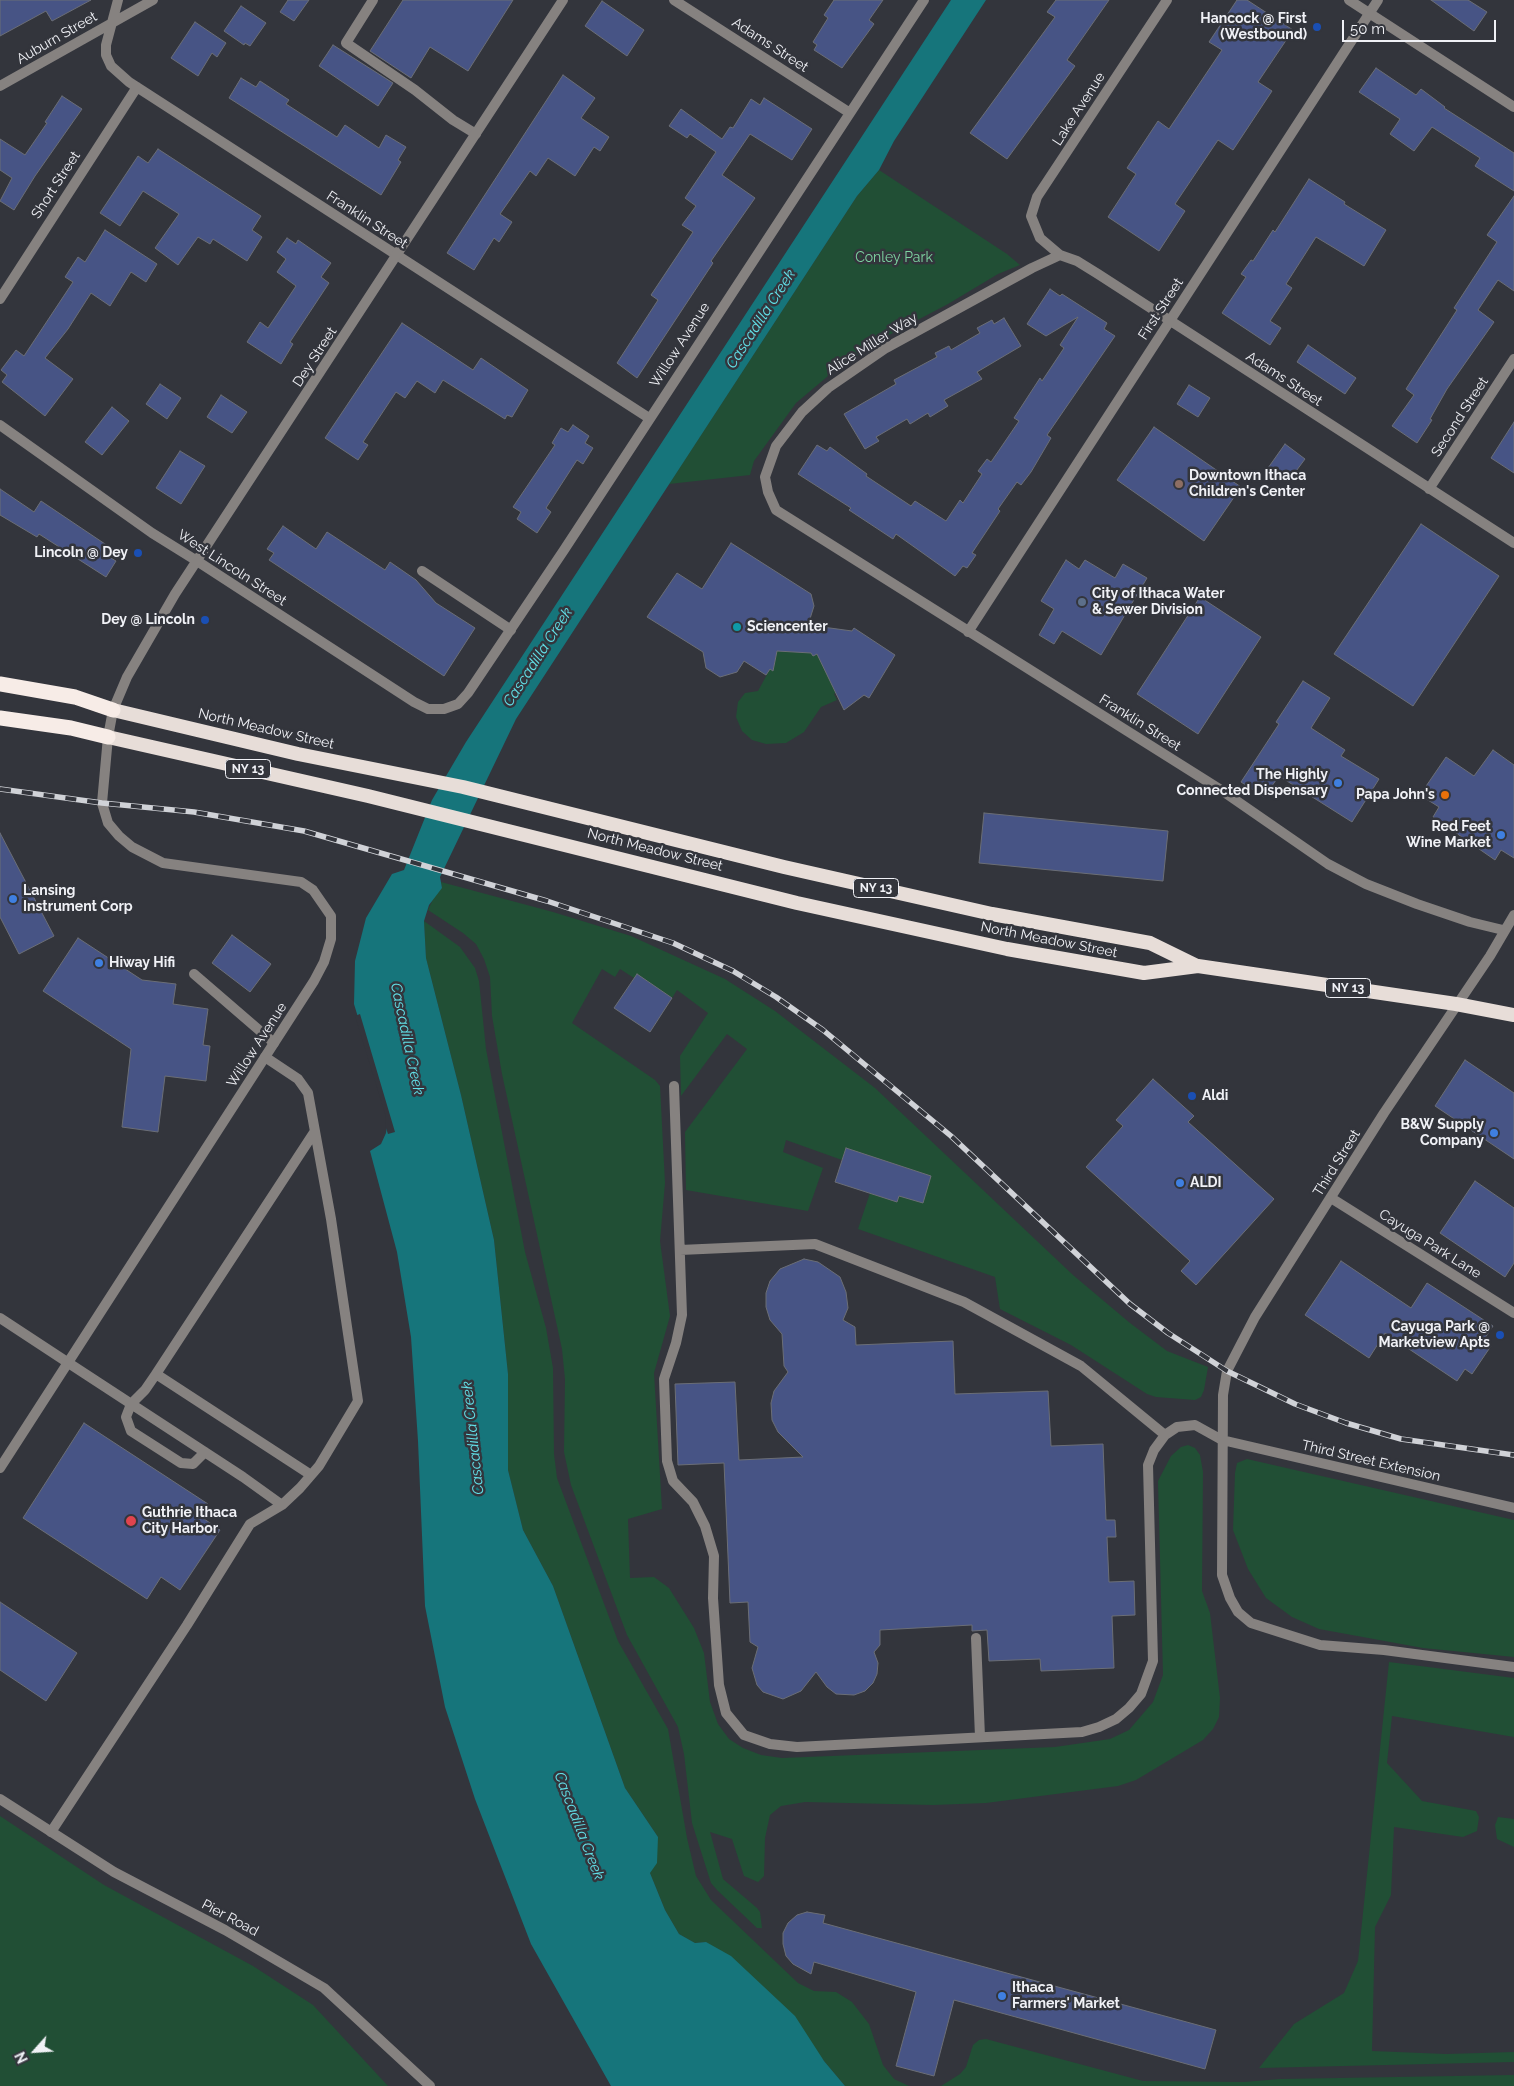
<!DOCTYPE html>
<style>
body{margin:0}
#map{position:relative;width:1514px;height:2086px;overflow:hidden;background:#33353c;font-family:Raleway,sans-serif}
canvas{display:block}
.north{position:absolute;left:10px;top:2026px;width:50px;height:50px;-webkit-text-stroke:4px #33353c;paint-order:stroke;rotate:244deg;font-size:14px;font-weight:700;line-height:20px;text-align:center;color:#f0f1f6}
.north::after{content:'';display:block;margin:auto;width:18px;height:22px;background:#f0f1f6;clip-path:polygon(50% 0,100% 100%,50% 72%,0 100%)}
.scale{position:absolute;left:1342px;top:20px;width:154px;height:22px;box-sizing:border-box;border:2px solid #f0f1f6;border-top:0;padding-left:6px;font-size:15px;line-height:18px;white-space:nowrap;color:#f0f1f6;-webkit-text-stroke:4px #33353c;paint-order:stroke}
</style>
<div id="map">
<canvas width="1514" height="2086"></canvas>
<div class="north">N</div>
<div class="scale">50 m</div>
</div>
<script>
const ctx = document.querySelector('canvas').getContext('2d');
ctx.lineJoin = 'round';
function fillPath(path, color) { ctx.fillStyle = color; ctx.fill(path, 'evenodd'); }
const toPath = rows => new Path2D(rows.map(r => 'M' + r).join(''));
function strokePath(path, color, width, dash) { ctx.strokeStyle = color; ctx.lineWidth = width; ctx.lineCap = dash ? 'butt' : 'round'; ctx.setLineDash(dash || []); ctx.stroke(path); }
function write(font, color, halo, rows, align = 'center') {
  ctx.font = font + ' Raleway,sans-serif'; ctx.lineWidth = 5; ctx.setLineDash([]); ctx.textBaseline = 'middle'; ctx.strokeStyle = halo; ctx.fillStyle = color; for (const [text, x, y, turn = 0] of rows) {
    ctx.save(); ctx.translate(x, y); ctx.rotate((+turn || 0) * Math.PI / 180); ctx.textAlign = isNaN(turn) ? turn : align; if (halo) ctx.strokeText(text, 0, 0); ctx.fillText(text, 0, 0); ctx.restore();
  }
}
fillPath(toPath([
 [879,170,1007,254,1020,265,998,274,948,304,889,335,834,371,796,403,754,461,750,475,669,484,857,196],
 [807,644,813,656,817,654,836,692,834,694,837,700,821,707,804,732,786,743,766,744,752,740,742,731,736,717,738,702,745,693,758,691,770,669,773,670,777,651,795,652],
 [441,882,553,912,631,936,725,979,775,1011,875,1088,1073,1275,1130,1323,1167,1351,1208,1367,1204,1390,1201,1397,1195,1400,1156,1397,1147,1394,1071,1345,1000,1309,995,1277,858,1229,870,1193,897,1202,907,1168,846,1148,842,1160,786,1140,783,1152,823,1168,808,1211,686,1190,685,1132,747,1049,727,1034,681,1096,680,1056,708,1013,677,990,672,998,637,975,634,978,620,969,615,977,602,969,572,1023,655,1080,660,1086,665,1183,660,1241,670,1316,654,1373,662,1509,628,1519,630,1578,654,1577,669,1588,694,1628,704,1653,710,1702,718,1724,729,1739,743,1748,761,1755,782,1758,1055,1747,1110,1739,1129,1730,1153,1702,1163,1675,1158,1481,1171,1456,1181,1447,1188,1445,1195,1448,1200,1455,1203,1472,1202,1591,1210,1613,1220,1698,1219,1717,1213,1729,1203,1740,1136,1780,1118,1786,986,1803,933,1805,805,1802,781,1806,770,1815,765,1838,764,1876,758,1882,744,1876,732,1839,710,1832,723,1879,757,1908,760,1912,762,1928,757,1928,717,1890,711,1883,692,1823,684,1754,678,1727,627,1635,571,1485,564,1452,565,1379,562,1349,502,1074,492,1016,490,977,484,959,476,944,463,933,428,910,435,895,442,888],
 [424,921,460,947,475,968,479,981,486,1049,525,1252,546,1328,553,1368,554,1454,557,1478,618,1641,668,1729,687,1838,696,1876,711,1900,798,1983,814,1991,836,1992,852,2002,869,2024,883,2065,894,2079,909,2086,845,2086,824,2061,706,1942,695,1943,679,1934,665,1910,650,1873,658,1837,625,1788,553,1586,523,1530,508,1470,508,1374,494,1240,461,1095,426,958],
 [1247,1459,1514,1520,1514,1657,1423,1648,1319,1629,1292,1617,1266,1598,1248,1569,1233,1530,1235,1473,1237,1463],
 [1389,1662,1514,1678,1514,1737,1392,1716,1387,1763,1422,1801,1476,1811,1479,1817,1477,1831,1463,1837,1394,1827,1391,1895,1375,1927,1372,2051,1446,2054,1514,2052,1514,2062,1259,2068,1294,2024,1344,1993,1358,1961],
 [0,1816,104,1885,253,1966,313,2005,388,2086,0,2086],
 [1498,1817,1514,1819,1514,1847,1497,1839,1495,1825],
 [986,2039,1143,2081,1244,2082,1280,2079,1514,2075,1514,2086,941,2086,960,2074,966,2067,973,2045,979,2040]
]), '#214f35');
fillPath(toPath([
 [951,0,986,0,894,141,879,170,857,196,516,719,440,877,442,888,429,905,424,921,426,958,461,1095,494,1240,508,1374,508,1470,523,1530,553,1586,625,1788,658,1837,657,1863,650,1873,665,1910,679,1934,695,1943,706,1942,731,1956,795,2016,824,2061,845,2086,611,2086,531,1944,475,1799,445,1707,425,1606,418,1441,411,1337,397,1252,370,1151,381,1144,386,1133,388,1117,354,1004,355,961,366,918,392,874,404,870,432,800,466,742]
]), '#16757b');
fillPath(toPath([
 [360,1014,395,1132,388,1134,385,1125,386,1117,355,1016]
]), '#33353c');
const building = toPath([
 [0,0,91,0,52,21,46,11,0,36,0,0],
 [288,0,309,0,294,21,280,12,288,0],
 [403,0,513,0,468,71,430,47,411,78,370,51,403,0],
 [834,0,883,0,869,20,874,24,842,68,814,50,817,45,813,42,828,18,824,15,834,0],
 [1056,0,1109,0,1067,60,1075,66,1007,159,970,133,1055,17,1047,12,1056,0],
 [1237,0,1247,0,1293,30,1258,82,1272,91,1233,150,1218,140,1175,204,1185,211,1159,251,1108,217,1136,174,1127,168,1158,121,1169,129,1222,50,1209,42,1237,0],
 [1431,0,1468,0,1487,12,1474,31,1431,0],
 [602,1,644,30,627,56,585,26,602,1],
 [241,6,266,23,250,46,245,43,244,45,224,31,241,6],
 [195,22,226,43,217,57,212,53,198,76,171,58,195,22],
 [333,45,393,83,378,106,319,66,333,45],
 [1376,68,1416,95,1421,89,1445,107,1444,108,1514,153,1514,191,1475,166,1480,158,1432,127,1414,151,1390,134,1400,119,1359,92,1376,68],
 [563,75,595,98,581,118,609,137,600,151,594,147,575,176,548,158,536,176,530,171,500,214,512,222,499,242,494,238,474,270,447,253,563,75],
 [241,78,256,87,260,81,289,100,286,104,337,137,345,125,379,148,386,135,406,147,398,160,401,162,381,195,229,98,241,78],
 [62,96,82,109,35,176,14,210,0,201,12,178,0,170,0,139,25,155,47,123,45,122,62,96],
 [764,98,812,129,792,160,750,134,722,175,755,198,711,261,713,263,637,378,617,363,658,300,651,295,693,232,682,225,696,206,685,198,716,152,690,134,687,138,669,126,681,109,722,139,730,127,733,128,751,99,760,105,764,98],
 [158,149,261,216,252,230,262,237,247,261,213,239,210,244,198,237,178,265,155,248,179,214,143,191,120,226,100,213,138,156,148,163,158,149],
 [1309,179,1345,202,1344,204,1386,230,1364,266,1316,237,1286,284,1292,288,1270,321,1281,328,1270,345,1222,313,1246,277,1241,274,1251,260,1253,261,1273,230,1275,232,1309,179],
 [1514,196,1514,291,1498,280,1478,310,1494,322,1447,389,1430,419,1432,420,1417,443,1392,426,1414,395,1406,389,1457,310,1454,308,1497,242,1487,235,1514,196],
 [105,230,157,264,146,282,131,272,110,306,91,293,68,329,45,358,73,379,45,416,2,382,7,375,1,370,16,350,24,356,73,282,65,277,78,257,85,262,105,230],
 [287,238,296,244,298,240,331,263,321,277,329,283,290,342,293,344,281,364,247,342,260,322,268,328,296,286,277,272,286,259,277,252,287,238],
 [1050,289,1060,296,1062,294,1107,323,1104,329,1115,336,1047,435,1051,438,1031,472,1021,485,1017,482,998,509,1000,511,972,553,976,555,967,568,963,566,955,576,896,534,893,539,849,510,851,508,798,474,817,445,827,451,830,447,867,474,866,476,911,506,915,501,946,521,960,500,963,503,982,474,978,471,987,459,991,462,1019,421,1014,418,1040,378,1042,381,1064,348,1060,345,1078,317,1046,336,1027,324,1050,289],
 [1004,318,1021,346,977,372,982,379,944,400,948,406,930,417,928,413,910,424,907,419,876,437,879,441,865,449,844,414,896,384,894,380,937,357,935,353,949,346,951,350,980,333,977,328,992,320,994,324,1004,318],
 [402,323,473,370,481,358,528,390,512,417,507,415,505,419,443,380,435,393,417,381,405,398,396,392,363,442,368,445,358,460,325,438,402,323],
 [1308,345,1356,378,1345,394,1297,362,1308,345],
 [160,384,181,398,167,419,146,404,160,384],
 [1189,385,1210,398,1198,417,1177,404,1189,385],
 [221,395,247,412,232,433,207,417,221,395],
 [112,407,129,421,102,455,85,442,112,407],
 [1514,422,1514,473,1491,458,1514,422],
 [573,425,589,436,585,443,593,448,583,464,577,460,546,508,551,512,537,533,517,519,521,512,513,507,555,445,552,443,561,428,568,432,573,425],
 [1154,427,1241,487,1204,541,1117,480,1154,427],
 [1285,444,1305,459,1288,482,1268,468,1285,444],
 [180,451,205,466,181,504,156,488,180,451],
 [0,489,34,512,41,501,111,548,106,555,116,561,106,577,39,534,37,537,0,515,0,489],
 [1421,524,1499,576,1413,706,1334,654,1421,524],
 [283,526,316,549,327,532,385,570,390,562,416,580,436,603,475,628,444,676,269,560,274,553,267,549,283,526],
 [731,543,811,594,814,606,808,625,852,631,854,628,895,655,869,698,864,695,844,710,817,654,813,656,811,653,777,651,773,671,770,669,766,675,744,661,737,672,720,677,706,668,703,652,647,617,677,573,702,589,731,543],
 [1066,560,1079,569,1085,560,1115,578,1123,564,1147,578,1101,655,1062,631,1054,644,1039,635,1054,609,1041,601,1066,560],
 [1200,597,1261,637,1198,734,1137,694,1200,597],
 [1303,681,1330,698,1311,728,1345,750,1341,756,1379,779,1352,822,1279,776,1264,797,1241,782,1279,724,1276,722,1303,681],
 [1493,750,1514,765,1514,858,1501,850,1495,860,1433,817,1439,807,1420,795,1446,757,1474,776,1493,750],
 [984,813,1168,831,1163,881,979,863,984,813],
 [0,833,54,936,19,954,0,917,0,833],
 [232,935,271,964,250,992,212,963,232,935],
 [78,938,142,980,176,984,173,1004,208,1009,203,1045,210,1046,206,1081,165,1076,158,1132,122,1127,131,1049,43,991,78,938],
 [637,974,672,998,650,1032,614,1008,637,974],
 [1465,1060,1514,1093,1514,1159,1435,1106,1465,1060],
 [1153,1079,1194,1116,1188,1122,1274,1199,1196,1285,1181,1271,1190,1261,1086,1167,1123,1126,1116,1120,1153,1079],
 [846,1148,931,1176,923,1203,899,1196,897,1202,835,1182,846,1148],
 [1475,1181,1514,1208,1514,1263,1505,1277,1440,1233,1475,1181],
 [804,1259,818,1262,840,1277,846,1292,848,1308,843,1320,855,1327,856,1345,953,1341,955,1394,1048,1391,1051,1446,1103,1444,1106,1520,1115,1520,1116,1537,1107,1537,1109,1582,1134,1581,1135,1615,1112,1616,1114,1668,1041,1671,1040,1659,989,1661,987,1630,972,1631,972,1625,880,1630,880,1645,874,1652,878,1663,877,1674,873,1683,865,1691,854,1695,836,1694,827,1687,816,1672,801,1691,783,1699,763,1692,757,1685,752,1668,758,1647,750,1642,748,1602,730,1603,724,1463,678,1465,675,1384,735,1382,739,1460,803,1457,778,1432,772,1420,771,1403,774,1391,788,1372,784,1366,782,1334,770,1320,766,1307,766,1293,770,1281,780,1269,804,1259],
 [1341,1261,1411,1308,1427,1283,1493,1326,1483,1341,1491,1346,1472,1374,1465,1369,1457,1381,1385,1333,1369,1358,1305,1315,1341,1261],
 [84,1423,208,1504,200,1516,220,1530,180,1590,161,1577,147,1599,23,1518,84,1423],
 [0,1602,77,1653,46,1701,0,1670,0,1602],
 [807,1912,825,1915,823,1923,1216,2030,1205,2069,954,2000,934,2076,896,2066,916,1992,814,1962,811,1974,793,1964,786,1956,783,1944,783,1933,788,1923,797,1915,807,1912]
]);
fillPath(building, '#475485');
strokePath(building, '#6b6e76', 1);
strokePath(toPath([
 [373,0,346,43,415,90,453,120,476,134],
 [422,571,511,630],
 [194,974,274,1043],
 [674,1086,682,1315,676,1343,664,1379,667,1461,673,1481,693,1502,705,1526,714,1556,713,1598,719,1685,726,1713,744,1735,770,1744,797,1747,1082,1732,1099,1727,1116,1719,1129,1708,1141,1694,1153,1661,1148,1465,1154,1450,1165,1435,1177,1427,1195,1425,1222,1440],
 [680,1250,815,1244,964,1302,1081,1366,1165,1435],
 [67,1362,243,1477,282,1505],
 [156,1374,315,1131],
 [205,1452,193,1464,181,1463,131,1431,126,1417,131,1404,145,1390,156,1374,311,1475],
 [976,1638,980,1737],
 [51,1832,187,1625,250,1524,282,1505,300,1488,319,1466,358,1401,331,1219,308,1093,298,1079,265,1057]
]), '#868280', 10);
strokePath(toPath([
 [118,0,106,45,106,55,111,66,129,82,649,418],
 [674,0,850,113],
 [1167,0,1037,197,1031,216,1040,238,1060,255,1077,261,1098,274,1514,543],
 [0,86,153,0],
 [1060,255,1032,268,886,348,828,388,802,412,776,446,765,477,768,492,776,510,1221,790,1328,864,1366,884,1417,904,1470,922,1503,930],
 [0,299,137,87],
 [1429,489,1514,359],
 [197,561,414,702,428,709,444,709,458,704,468,693,564,550,924,0],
 [968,632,1378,0],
 [1514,915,1490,956,1384,1113,1255,1317,1227,1371,1223,1395,1222,1575,1230,1598,1238,1612,1251,1623,1320,1645,1384,1650,1514,1667],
 [1331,1198,1514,1313],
 [0,1318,67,1362],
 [1222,1440,1514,1508],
 [0,1468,314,981,324,962,331,939,331,916,313,890,301,882,163,863,132,847,119,836,108,823,102,803,108,737],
 [0,1799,114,1872,225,1930,324,1988,430,2086]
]), '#868280', 10);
strokePath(toPath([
 [1349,0,1514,107],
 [0,425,152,533,197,561],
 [108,737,113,710,127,677,175,594,563,0]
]), '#868280', 10);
strokePath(toPath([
 [113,710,298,754,463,787,784,867,992,914,1150,943,1197,966],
 [108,737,368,796,797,903,1007,949,1144,973,1198,966,1456,1004,1514,1015]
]), '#e7ddd8', 14);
strokePath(toPath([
 [0,684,75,697,113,710],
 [0,718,71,728,108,737]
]), '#f7ece7', 15);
const rail = toPath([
 [0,789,102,803,194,812,304,831,547,901,673,943,733,971,776,997,823,1030,951,1136,1130,1304,1168,1333,1227,1371,1295,1404,1346,1423,1401,1439,1514,1455]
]);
strokePath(rail, '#d0d2d7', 5.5);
strokePath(rail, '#33353c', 4, [11]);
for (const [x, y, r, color] of [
 [1317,27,5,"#1a4fb4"],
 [1179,484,5,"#8d6e63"],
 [138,553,5,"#1a4fb4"],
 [1082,602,5,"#5c6f8a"],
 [205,620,5,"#1a4fb4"],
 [737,627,5,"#0f9aa8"],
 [1338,783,5,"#3f7fe0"],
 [1445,795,5,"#e8710a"],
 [1501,835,5,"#3f7fe0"],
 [13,899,5,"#3f7fe0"],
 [99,963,5,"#3f7fe0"],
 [1192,1096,5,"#1a4fb4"],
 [1494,1133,5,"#3f7fe0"],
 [1180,1183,5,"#3f7fe0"],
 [1500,1335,5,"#1a4fb4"],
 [131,1521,6,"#e0444e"],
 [1002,1996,5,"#3f7fe0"]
]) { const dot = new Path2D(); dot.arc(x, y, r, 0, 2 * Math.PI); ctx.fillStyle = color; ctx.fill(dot); strokePath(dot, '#33353c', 2); }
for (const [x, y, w] of [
 [248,769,45],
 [876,888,45],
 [1348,988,45]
]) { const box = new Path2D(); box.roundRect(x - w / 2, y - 9.5, w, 19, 4); ctx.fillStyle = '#33353c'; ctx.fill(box); strokePath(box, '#f0f1f6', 1); }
write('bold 12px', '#f0f1f6', null, [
 ["NY 13",248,769],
 ["NY 13",876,888],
 ["NY 13",1348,988]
]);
write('bold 14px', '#f0f1f6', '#33353c', [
 ["Hancock @ First",1307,19,"right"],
 ["(Westbound)",1307,35,"right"],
 ["Downtown Ithaca",1189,476],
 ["Children's Center",1189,492],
 ["Lincoln @ Dey",128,553,"right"],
 ["City of Ithaca Water",1092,594],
 ["& Sewer Division",1092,610],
 ["Dey @ Lincoln",195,620,"right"],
 ["Sciencenter",747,627],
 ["The Highly",1328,775,"right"],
 ["Connected Dispensary",1328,791,"right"],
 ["Papa John's",1435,795,"right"],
 ["Red Feet",1491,827,"right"],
 ["Wine Market",1491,843,"right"],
 ["Lansing",23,891],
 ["Instrument Corp",23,907],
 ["Hiway Hifi",109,963],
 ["Aldi",1202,1096],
 ["B&W Supply",1484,1125,"right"],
 ["Company",1484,1141,"right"],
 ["ALDI",1190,1183],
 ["Cayuga Park @",1490,1327,"right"],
 ["Marketview Apts",1490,1343,"right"],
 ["Guthrie Ithaca",142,1513],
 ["City Harbor",142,1529],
 ["Ithaca",1012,1988],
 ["Farmers' Market",1012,2004]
], 'left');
write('14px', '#f0f1f6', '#33353c', [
 ["Auburn Street",57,38,-30],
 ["Adams Street",770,45,33],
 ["Lake Avenue",1079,109,-57],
 ["Short Street",56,185,-57],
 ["Franklin Street",367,220,33],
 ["First Street",1161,309,-57],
 ["Alice Miller Way",872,344,-32],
 ["Willow Avenue",680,345,-57],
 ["Dey Street",315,357,-57],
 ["Adams Street",1284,379,33],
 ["Second Street",1460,417,-57],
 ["West Lincoln Street",232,568,33],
 ["Franklin Street",1140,723,32],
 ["North Meadow Street",266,729,13],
 ["North Meadow Street",655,850,14],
 ["North Meadow Street",1049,940,11],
 ["Willow Avenue",257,1045,-57],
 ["Third Street",1337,1163,-58],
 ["Cayuga Park Lane",1430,1244,32],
 ["Third Street Extension",1371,1461,13],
 ["Pier Road",230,1918,28]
]);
write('14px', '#7ed5a2', '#33353c', [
 ["Conley Park",894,258]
]);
write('italic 15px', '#62e1e9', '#33353c', [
 ["Cascadilla Creek",761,319,-57],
 ["Cascadilla Creek",538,657,-57],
 ["Cascadilla Creek",407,1039,78],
 ["Cascadilla Creek",473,1438,-96],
 ["Cascadilla Creek",579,1826,69]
]);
</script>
